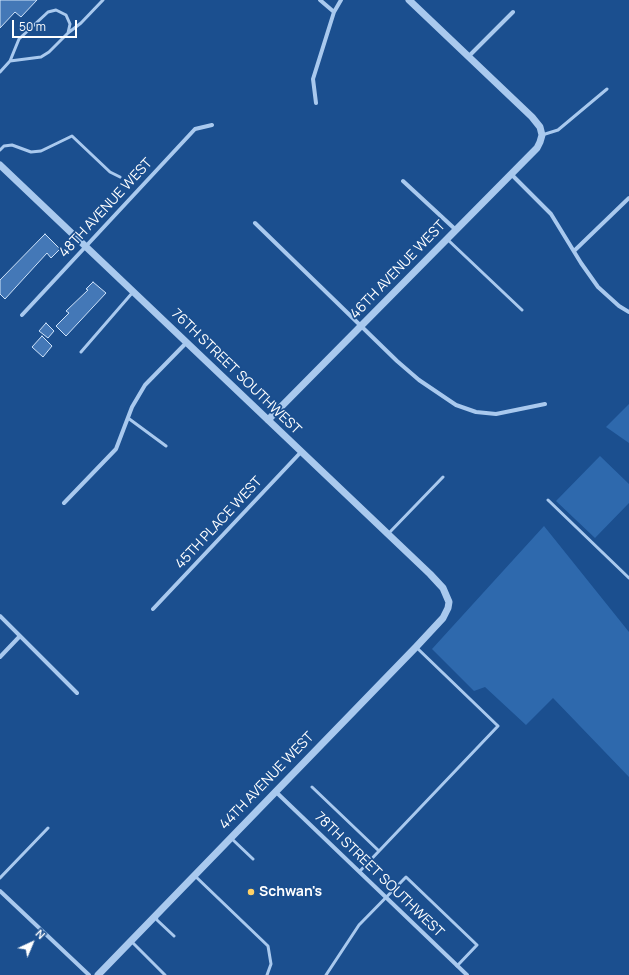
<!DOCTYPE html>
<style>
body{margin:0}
#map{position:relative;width:629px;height:975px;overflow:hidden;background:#1b4f8f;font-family:Manrope,sans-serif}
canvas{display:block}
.north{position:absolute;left:12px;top:923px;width:40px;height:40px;-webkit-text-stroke:3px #1b4f8f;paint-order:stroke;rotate:44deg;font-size:11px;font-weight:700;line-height:16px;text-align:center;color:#fff}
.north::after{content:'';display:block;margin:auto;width:14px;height:18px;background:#fff;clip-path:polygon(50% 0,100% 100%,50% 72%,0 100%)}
.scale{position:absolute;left:12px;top:20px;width:65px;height:18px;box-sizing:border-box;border:2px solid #fff;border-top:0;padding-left:5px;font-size:12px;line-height:14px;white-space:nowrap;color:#fff;-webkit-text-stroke:3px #1b4f8f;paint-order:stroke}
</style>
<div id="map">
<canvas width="629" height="975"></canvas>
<div class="north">N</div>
<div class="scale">50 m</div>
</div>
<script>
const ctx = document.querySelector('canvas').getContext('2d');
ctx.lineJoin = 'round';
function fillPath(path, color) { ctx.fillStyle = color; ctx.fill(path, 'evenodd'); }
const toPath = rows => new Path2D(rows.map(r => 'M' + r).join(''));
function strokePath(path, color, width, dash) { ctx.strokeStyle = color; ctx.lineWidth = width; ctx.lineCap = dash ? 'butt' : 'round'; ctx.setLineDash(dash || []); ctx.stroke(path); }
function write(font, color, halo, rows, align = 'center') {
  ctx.font = font + ' Manrope,sans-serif'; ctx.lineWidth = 3.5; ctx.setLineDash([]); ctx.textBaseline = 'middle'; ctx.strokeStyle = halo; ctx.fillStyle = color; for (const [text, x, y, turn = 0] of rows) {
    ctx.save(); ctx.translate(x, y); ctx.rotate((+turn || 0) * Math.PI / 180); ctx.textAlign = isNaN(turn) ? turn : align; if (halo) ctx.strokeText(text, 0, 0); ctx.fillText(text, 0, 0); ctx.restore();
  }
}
fillPath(toPath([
 [629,404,629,443,606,427],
 [600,456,629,484,629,503,595,538,556,501],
 [544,526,629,632,629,777,553,698,526,725,485,687,474,691,432,649]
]), '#2e69ad');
const building = toPath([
 [0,0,37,0,21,17,15,12,0,28,0,0],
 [45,234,60,249,51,258,47,253,5,299,0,294,0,280,45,234],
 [93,282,106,293,66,336,56,326,69,313,66,311,88,290,86,289,93,282],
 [46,323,54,331,48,338,39,331,46,323],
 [42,336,52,346,43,357,32,347,42,336]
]);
fillPath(building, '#4478b7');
strokePath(building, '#cfe3fa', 1);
strokePath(toPath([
 [10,61,41,57,49,52,68,33,81,23,103,0],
 [0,72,10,61,19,39,48,12,56,10,66,15,70,24,68,33],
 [542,135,558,130,607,89],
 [0,150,4,146,12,145,31,152,41,151,72,136,110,172,120,177],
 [447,239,522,310],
 [81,352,133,292],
 [128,418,166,446],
 [548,500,629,578],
 [388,534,443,477],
 [312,787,379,851],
 [232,839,253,859],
 [360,871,498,726,416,647],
 [194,875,268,946,271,964,267,975],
 [0,878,48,828],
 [156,916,157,920,174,936],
 [131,941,165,975],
 [326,975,359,925,406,877,477,945,457,966]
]), '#a9c9ee', 3);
strokePath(toPath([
 [320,0,334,12],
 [469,56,513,12],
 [316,103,313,79,334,12,341,0],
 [511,174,551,214,581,263,598,287,619,306,629,312],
 [403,181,456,230],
 [255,223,397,361,419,380,456,405,476,412,496,414,545,404],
 [574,251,629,198],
 [22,315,195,129,212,125],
 [64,503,116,449,132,407,145,385,187,342],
 [153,609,301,452],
 [0,616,77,693],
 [0,657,20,636],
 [275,791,467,975],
 [0,891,89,975]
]), '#a9c9ee', 4);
strokePath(toPath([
 [0,165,430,574,443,588,449,602,448,608,443,618,416,647,98,975],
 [268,420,537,148,540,142,542,135,540,127,532,117,409,0]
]), '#a9c9ee', 7);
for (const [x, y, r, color] of [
 [251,892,4,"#ffd166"]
]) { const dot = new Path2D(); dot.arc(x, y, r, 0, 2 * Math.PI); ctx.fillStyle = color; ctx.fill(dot); strokePath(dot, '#1b4f8f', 1.5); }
write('14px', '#fff', '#1b4f8f', [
 ["48TH AVENUE WEST",106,208,-47],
 ["46TH AVENUE WEST",398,270,-46],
 ["76TH STREET SOUTHWEST",236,372,44],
 ["45TH PLACE WEST",219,523,-47],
 ["44TH AVENUE WEST",267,781,-46],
 ["78TH STREET SOUTHWEST",379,875,44]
]);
write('bold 14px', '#fff', '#1b4f8f', [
 ["Schwan's",259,892]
], 'left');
</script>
